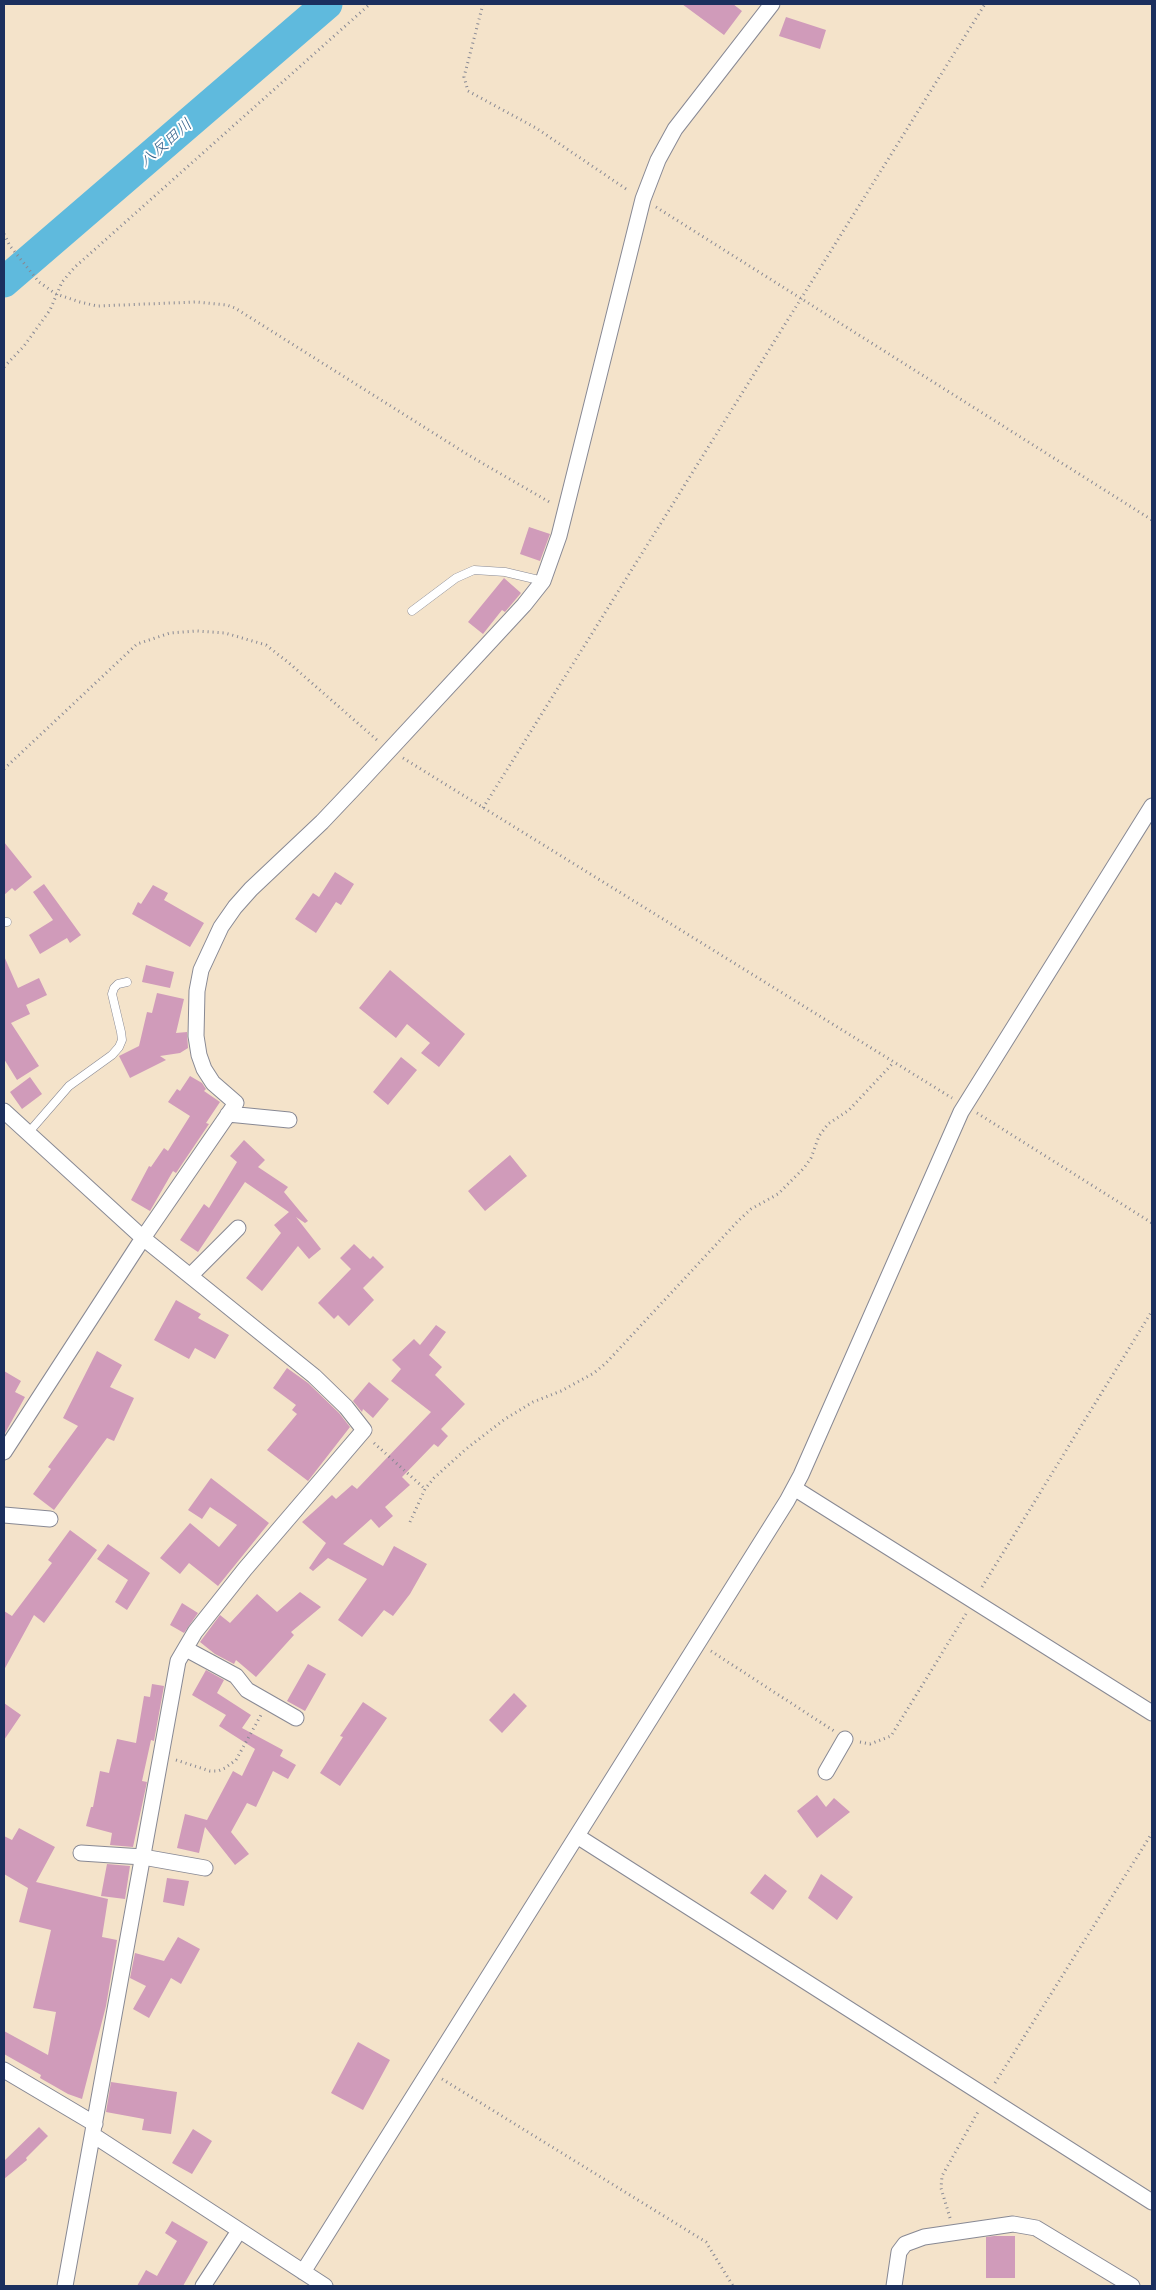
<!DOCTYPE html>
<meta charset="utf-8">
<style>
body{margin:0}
#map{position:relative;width:1156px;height:2290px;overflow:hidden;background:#f4e3ca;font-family:Delius,sans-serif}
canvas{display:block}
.frame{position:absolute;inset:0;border:5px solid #1b2f5e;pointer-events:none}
</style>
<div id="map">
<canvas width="1156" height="2290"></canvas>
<div class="frame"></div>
</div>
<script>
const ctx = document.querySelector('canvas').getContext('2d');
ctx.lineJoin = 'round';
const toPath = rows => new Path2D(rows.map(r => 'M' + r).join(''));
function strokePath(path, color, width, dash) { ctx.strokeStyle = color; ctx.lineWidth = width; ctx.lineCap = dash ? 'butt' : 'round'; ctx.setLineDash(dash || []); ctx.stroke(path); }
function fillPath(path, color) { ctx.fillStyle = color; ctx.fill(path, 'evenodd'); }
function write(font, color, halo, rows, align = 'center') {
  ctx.font = font + ' Delius,"Klee One",sans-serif'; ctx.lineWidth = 4; ctx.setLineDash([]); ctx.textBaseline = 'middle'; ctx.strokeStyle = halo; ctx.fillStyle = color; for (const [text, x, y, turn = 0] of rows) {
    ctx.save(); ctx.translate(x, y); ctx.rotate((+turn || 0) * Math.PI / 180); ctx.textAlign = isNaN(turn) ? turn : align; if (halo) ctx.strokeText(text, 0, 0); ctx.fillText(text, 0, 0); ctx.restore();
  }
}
strokePath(toPath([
 [4,282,327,4]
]), '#5fbadd', 31);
fillPath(toPath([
 [682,4,733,4,742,11,724,35],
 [786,17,826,30,820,49,779,36],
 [529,527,550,534,540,561,520,554],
 [504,578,521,593,505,612,502,610,483,634,468,622],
 [4,842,32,877,15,891,12,888,4,895],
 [335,872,354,884,341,905,336,902,316,933,295,919,313,893,319,897],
 [44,884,81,935,70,943,67,938,40,954,29,935,53,920,33,892],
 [153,885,168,893,164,900,204,923,190,947,132,914,138,902,141,904],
 [4,956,18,988,39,978,47,995,26,1005,30,1014,11,1023,39,1066,17,1080,4,1059],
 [146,965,174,972,170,988,142,982],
 [390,970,465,1034,439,1067,421,1053,430,1043,407,1024,396,1038,359,1008],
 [157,993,184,999,176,1033,187,1032,188,1048,180,1053,160,1056,166,1060,130,1078,119,1056,139,1046,147,1012,152,1013],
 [401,1057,417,1070,388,1105,373,1092],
 [190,1076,202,1083,206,1089,204,1091,220,1102,206,1123,209,1124,176,1173,173,1171,150,1211,131,1200,149,1166,151,1167,164,1148,168,1151,190,1116,168,1102,177,1089,180,1091],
 [30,1077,42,1094,22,1109,10,1092],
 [244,1140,265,1160,258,1167,288,1187,284,1192,308,1221,305,1223,296,1217,321,1249,309,1259,298,1246,262,1291,246,1278,281,1233,274,1225,289,1212,245,1182,198,1252,180,1240,204,1204,209,1208,237,1162,230,1156],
 [510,1155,527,1176,485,1211,468,1191],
 [354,1244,370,1259,373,1256,384,1267,363,1288,374,1300,349,1326,338,1315,334,1319,318,1303,351,1269,340,1258],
 [176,1300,201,1314,198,1318,229,1335,215,1359,195,1348,189,1359,154,1340],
 [436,1325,446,1332,429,1355,442,1367,435,1375,465,1404,441,1429,448,1436,438,1447,434,1444,402,1477,410,1485,385,1507,393,1516,379,1528,371,1519,343,1544,383,1566,394,1546,427,1564,410,1594,393,1616,384,1610,362,1637,338,1620,367,1579,328,1558,313,1571,309,1568,326,1543,302,1522,332,1495,336,1499,352,1485,357,1489,431,1412,391,1381,401,1369,392,1360,414,1339,420,1345],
 [97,1351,122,1365,110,1387,134,1398,114,1441,107,1438,54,1510,33,1494,51,1469,48,1467,78,1426,63,1418],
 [287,1368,308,1383,339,1413,350,1427,308,1481,267,1450,297,1414,292,1410,296,1405,273,1388],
 [4,1371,21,1381,15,1392,25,1397,4,1435],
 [369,1382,389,1399,373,1418,363,1409,362,1412,353,1401],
 [211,1478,269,1523,218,1586,189,1563,180,1574,160,1558,190,1523,219,1547,237,1525,210,1507,202,1519,188,1510],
 [70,1530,97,1550,44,1623,34,1615,4,1670,4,1611,12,1616,52,1563,48,1560],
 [108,1544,150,1573,127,1610,115,1602,128,1580,97,1559],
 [300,1592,321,1607,291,1632,294,1635,256,1677,236,1660,234,1664,215,1654,200,1642,220,1615,230,1623,257,1594,277,1612],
 [182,1603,198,1613,184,1633,170,1625],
 [308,1664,326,1674,305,1711,287,1701],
 [206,1670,224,1680,217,1693,251,1715,242,1728,283,1750,280,1756,296,1765,288,1779,273,1771,256,1807,247,1803,231,1832,249,1854,235,1865,205,1827,199,1853,177,1848,185,1814,207,1820,233,1771,242,1776,255,1749,219,1726,226,1715,192,1695],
 [152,1684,164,1686,154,1741,151,1740,142,1781,147,1782,133,1847,110,1845,112,1833,86,1826,91,1807,93,1807,100,1771,109,1773,117,1739,136,1743,144,1696,150,1697],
 [514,1693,527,1706,502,1733,489,1720],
 [363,1702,387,1718,340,1786,320,1773,343,1737,340,1736],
 [4,1703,21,1715,4,1740],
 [817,1795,826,1807,834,1798,850,1812,817,1838,797,1811],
 [19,1828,55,1847,36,1882,108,1899,102,1937,117,1940,106,2006,82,2099,68,2094,40,2078,41,2075,4,2054,4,2031,48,2055,56,2012,33,2008,51,1930,19,1922,28,1888,4,1874,4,1836,12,1840],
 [107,1864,130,1866,125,1899,101,1896],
 [765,1874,787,1891,773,1910,750,1893],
 [821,1874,853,1897,837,1920,808,1898],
 [167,1878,189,1881,184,1906,163,1902],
 [178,1937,200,1949,181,1984,171,1978,149,2018,133,2009,146,1986,130,1978,135,1953,164,1961],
 [358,2042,390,2060,363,2110,331,2093],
 [111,2082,177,2092,171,2134,142,2130,144,2119,106,2112],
 [39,2127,48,2136,26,2158,27,2160,4,2179,4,2161],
 [193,2129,212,2141,192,2174,172,2163],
 [172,2221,208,2242,183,2286,137,2286,146,2270,157,2276,177,2241,165,2233],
 [994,2236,1015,2236,1015,2278,986,2278,986,2237]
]), '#d09bba');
const service = toPath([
 [412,611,456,578,474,570,505,572,543,581],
 [4,922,7,922],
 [29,1132,69,1086,112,1055,119,1047,122,1040,121,1032,112,994,114,988,118,984,127,982]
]);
const minor = toPath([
 [4,1111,143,1238,314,1376,346,1407,364,1430,245,1569,195,1632,178,1661,65,2286],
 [228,1114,289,1120],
 [190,1276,238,1228],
 [4,1452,143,1238,236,1103,213,1083,204,1069,199,1055,196,1036,197,991,201,970,221,927,235,907,251,889,322,822,359,783,524,605,543,581,559,536,643,199,658,160,675,129,772,4],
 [794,1488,1152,1713],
 [4,1515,50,1519],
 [186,1649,236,1676,247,1690,296,1718],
 [826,1772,845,1739],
 [577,1836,1152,2202],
 [81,1853,143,1857,205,1868],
 [4,2070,95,2124],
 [93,2135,325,2286],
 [303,2272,787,1501,801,1475,961,1112,1152,806],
 [203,2286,239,2231],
 [894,2286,899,2252,905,2244,924,2237,1013,2224,1036,2228,1132,2286]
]);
strokePath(service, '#888994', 9);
strokePath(minor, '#888994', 17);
strokePath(toPath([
 [483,4,464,77,468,91,536,128,629,191],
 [656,207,1152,520],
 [4,234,10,246,39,282,56,294,80,302,97,306,196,302,227,305,235,308,470,456,551,503],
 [4,367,24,346,50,310,62,282,75,267,370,4],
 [403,758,952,1098],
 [4,769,137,644,170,633,197,631,225,633,266,645,289,663,377,740],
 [483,808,985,4],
 [977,1113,1152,1223],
 [374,1443,425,1489],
 [410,1522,425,1489,434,1478,466,1449,505,1419,533,1402,561,1391,594,1373,606,1363,738,1221,751,1209,778,1194,804,1168,811,1158,819,1136,828,1124,849,1110,894,1062],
 [982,1587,1152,1311],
 [711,1651,834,1731],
 [860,1742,870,1744,891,1736,966,1614],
 [176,1760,210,1771,218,1771,225,1768,236,1760,261,1715],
 [442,2079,706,2242,733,2286],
 [995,2083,1152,1833],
 [950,2218,941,2188,942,2176,979,2110]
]), '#888994', 3, [1, 4]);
strokePath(service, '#fff', 8);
strokePath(minor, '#fff', 15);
write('italic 16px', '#33608a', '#fff', [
 ["八反田川",166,143,-41]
]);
</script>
